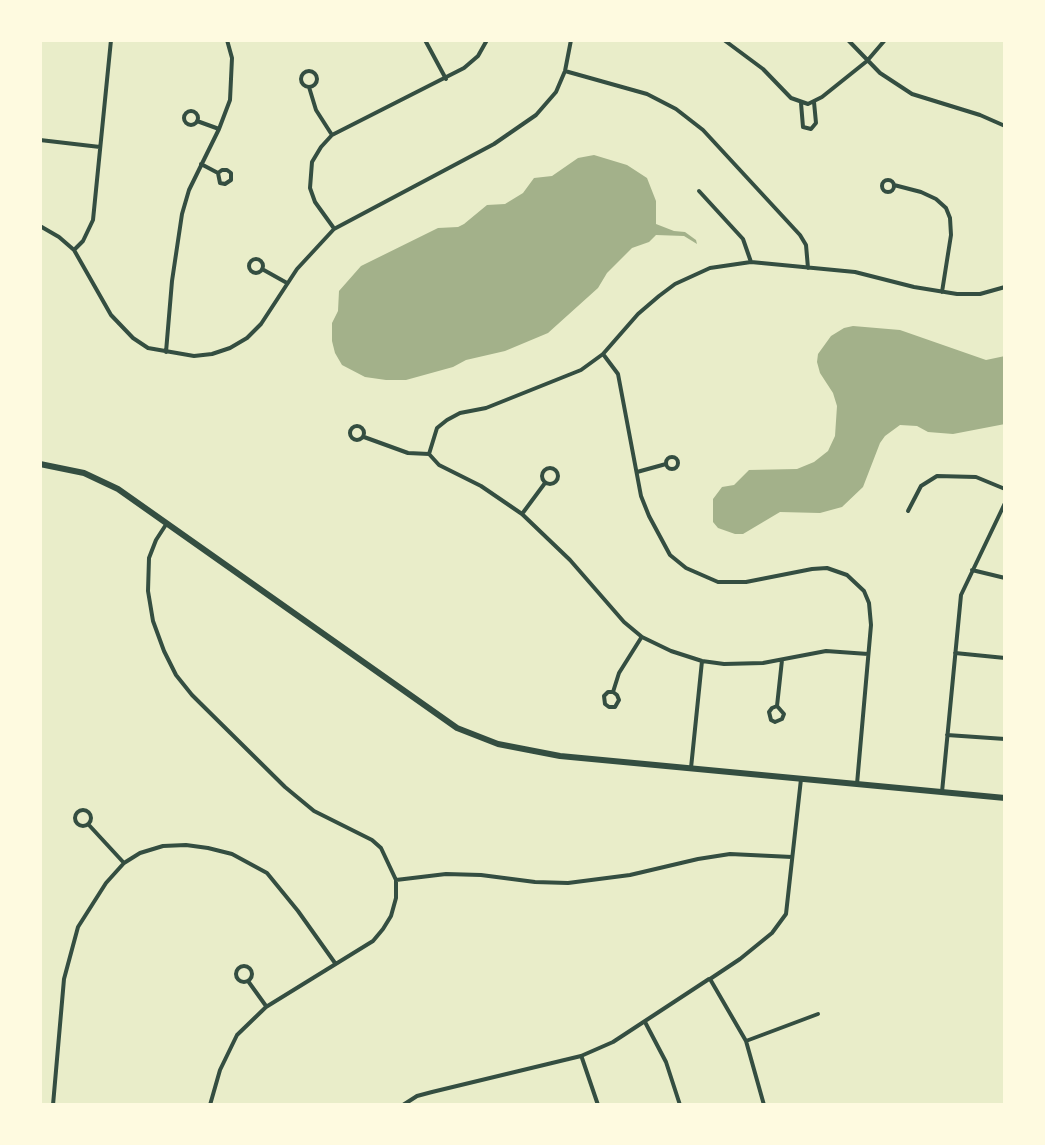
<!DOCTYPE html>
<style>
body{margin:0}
#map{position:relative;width:1045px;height:1145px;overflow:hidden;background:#e9edc9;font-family:Cabin,sans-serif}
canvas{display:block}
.frame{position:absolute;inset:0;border:42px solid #fefae0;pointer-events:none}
</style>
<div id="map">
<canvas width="1045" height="1145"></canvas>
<div class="frame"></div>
</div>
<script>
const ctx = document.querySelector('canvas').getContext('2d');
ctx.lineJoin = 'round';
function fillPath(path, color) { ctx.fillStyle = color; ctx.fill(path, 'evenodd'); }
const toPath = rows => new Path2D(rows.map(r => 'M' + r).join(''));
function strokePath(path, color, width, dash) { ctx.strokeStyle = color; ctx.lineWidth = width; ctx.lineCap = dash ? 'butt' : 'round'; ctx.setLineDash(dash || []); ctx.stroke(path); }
fillPath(toPath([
 [594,155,627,165,647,178,656,201,656,224,674,231,685,232,696,240,697,244,684,236,656,235,649,242,632,248,607,273,598,288,548,333,505,351,466,360,453,367,406,380,386,380,365,377,342,365,335,353,332,341,332,323,338,311,339,291,361,266,438,228,458,227,464,224,487,205,505,204,523,193,534,178,552,176,578,158],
 [853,326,900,330,986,360,1005,356,1005,424,953,434,928,432,917,426,900,425,885,436,880,443,863,487,842,507,820,513,780,512,743,534,735,534,718,528,713,522,713,499,722,487,734,485,749,470,797,469,814,462,828,451,835,436,837,406,833,393,820,373,817,362,818,354,831,336,844,328]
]), '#a3b18a');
strokePath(toPath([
 [425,40,446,79],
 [724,40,763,69,791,98,808,104,822,97,867,61,885,40],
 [848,40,880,73,912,94,980,115,1005,126],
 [565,71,647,94,676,109,703,130,800,235,806,245,808,268],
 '301 79a8 8 0 1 1 16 0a8 8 0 1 1-16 0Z',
 [309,87,316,110,332,135],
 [801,103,803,127,811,129,816,123,814,102],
 '184 118a7 7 0 1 1 14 0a7 7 0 1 1-14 0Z',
 [197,121,219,129],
 [40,140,100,147],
 [201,164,218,173,220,183,225,184,231,180,231,173,227,170,222,170,218,173],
 '882 186a6 6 0 1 1 12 0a6 6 0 1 1-12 0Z',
 [894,185,921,192,936,199,946,208,950,218,951,235,942,292],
 [699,191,743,239,751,262],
 [40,226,59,237,74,250,111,315,133,338,148,348,194,356,212,354,230,348,247,338,261,324,297,269,334,229,494,144,536,115,556,92,565,71,571,40],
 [333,227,315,202,310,188,312,162,321,147,332,135,464,68,478,56,487,40],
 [74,250,83,241,93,220,111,40],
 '249 266a7 7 0 1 1 14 0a7 7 0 1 1-14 0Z',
 [262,269,287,283],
 [166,352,172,281,182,214,189,190,219,129,230,100,232,58,227,40],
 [603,354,618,374,641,496,649,516,670,555,686,568,718,582,746,582,812,569,827,568,847,575,864,591,869,603,871,625,857,784],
 '350 433a7 7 0 1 1 14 0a7 7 0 1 1-14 0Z',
 [364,437,408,453,429,454,439,465,481,486,522,514,570,560,624,622,642,637,671,651,702,661,724,664,763,663,826,651,868,654],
 [429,454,437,428,447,420,460,413,486,408,581,370,603,354,638,314,659,296,675,284,710,268,751,262,855,272,914,287,957,294,980,294,1005,287],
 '666 463a6 6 0 1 1 12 0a6 6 0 1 1-12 0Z',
 '542 476a8 8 0 1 1 16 0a8 8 0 1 1-16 0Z',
 [637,472,666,464],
 [908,511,921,486,937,476,976,477,1005,489],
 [522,514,545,483],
 [167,523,156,540,149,558,148,591,153,621,164,651,176,675,192,695,285,787,314,811,372,840,381,848,396,880,396,898,391,916,383,929,373,941,266,1007,237,1035,220,1070,210,1105],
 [972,570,1005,578],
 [955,653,1005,658],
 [613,692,617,695,619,700,615,707,609,707,605,704,604,696,608,692,613,692,619,673,641,638],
 [777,706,772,708,769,712,771,720,775,722,782,719,784,714,777,706,782,660],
 [947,735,1005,739],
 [691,768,702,661],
 [942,792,961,595,1005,503],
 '75 818a8 8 0 1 1 16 0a8 8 0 1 1-16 0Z',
 [88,824,124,863],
 [396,880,446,874,481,875,535,882,568,883,630,875,698,859,730,854,792,857],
 '236 974a8 8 0 1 1 16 0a8 8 0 1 1-16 0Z',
 [248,981,266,1006],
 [645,1022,666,1062,680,1105],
 [746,1041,818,1014],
 [582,1058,598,1105],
 [53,1105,64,979,78,927,106,883,124,863,140,853,163,846,186,845,208,848,232,854,267,873,298,911,335,963],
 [403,1105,417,1096,432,1092,581,1056,613,1042,709,979],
 [764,1105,746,1041,710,979,740,959,772,933,786,914,801,779]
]), '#344e41', 4);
strokePath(toPath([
 [40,464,84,473,118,489,457,728,498,744,560,756,1005,798]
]), '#344e41', 6);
</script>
